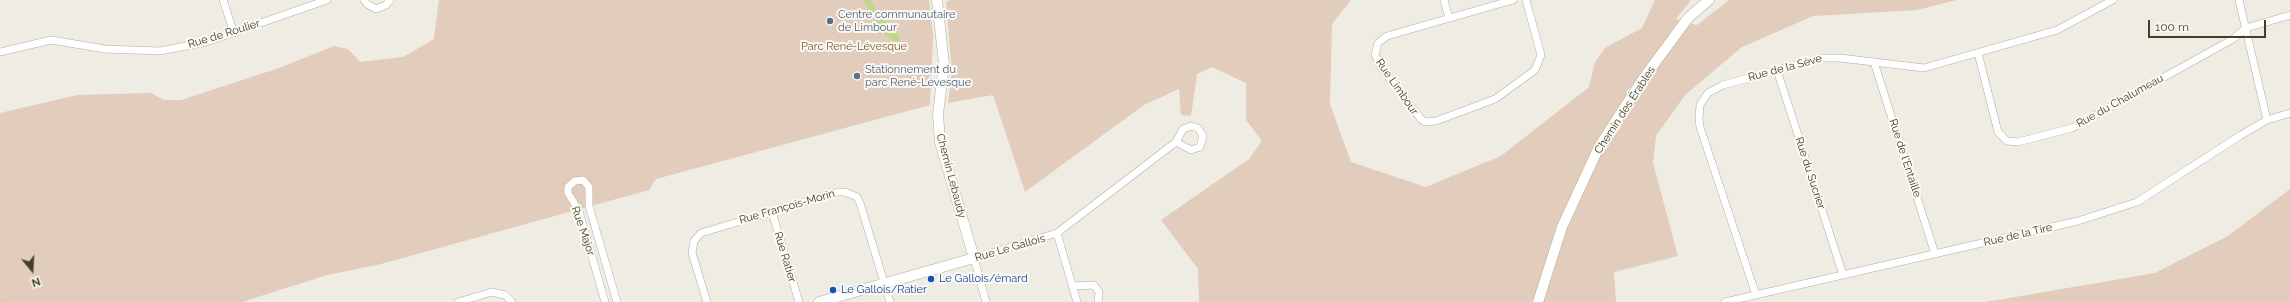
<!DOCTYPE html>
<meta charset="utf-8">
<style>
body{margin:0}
#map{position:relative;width:2290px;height:302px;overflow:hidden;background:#efece4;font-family:Raleway,sans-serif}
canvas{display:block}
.north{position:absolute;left:12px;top:250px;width:40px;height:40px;-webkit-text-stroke:3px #faf9f5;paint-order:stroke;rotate:162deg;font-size:11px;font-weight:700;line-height:16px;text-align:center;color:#424021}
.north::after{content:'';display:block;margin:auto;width:14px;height:18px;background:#424021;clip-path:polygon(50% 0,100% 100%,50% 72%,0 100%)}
.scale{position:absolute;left:2148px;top:20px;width:118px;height:18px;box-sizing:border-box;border:2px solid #424021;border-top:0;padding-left:5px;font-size:12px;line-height:14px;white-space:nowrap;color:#424021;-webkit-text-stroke:3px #faf9f5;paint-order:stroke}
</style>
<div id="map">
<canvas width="2290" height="302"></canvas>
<div class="north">N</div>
<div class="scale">100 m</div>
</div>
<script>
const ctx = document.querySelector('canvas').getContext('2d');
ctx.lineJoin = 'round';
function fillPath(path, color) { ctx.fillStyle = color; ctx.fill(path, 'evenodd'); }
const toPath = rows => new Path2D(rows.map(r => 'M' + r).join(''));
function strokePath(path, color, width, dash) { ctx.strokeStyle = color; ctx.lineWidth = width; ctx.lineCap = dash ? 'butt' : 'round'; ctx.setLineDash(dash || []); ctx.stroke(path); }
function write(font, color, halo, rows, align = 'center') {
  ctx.font = font + ' Raleway,sans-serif'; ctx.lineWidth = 4; ctx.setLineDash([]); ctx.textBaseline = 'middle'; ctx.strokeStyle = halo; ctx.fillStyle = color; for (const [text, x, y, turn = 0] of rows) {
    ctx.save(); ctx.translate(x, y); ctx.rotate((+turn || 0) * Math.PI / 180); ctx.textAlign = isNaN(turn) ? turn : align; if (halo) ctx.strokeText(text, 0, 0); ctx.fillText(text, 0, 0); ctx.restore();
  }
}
fillPath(toPath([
 [439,0,929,0,933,36,930,105,656,179,649,190,381,264,327,275,242,302,0,302,0,113,77,95,151,93,164,100,181,100,279,68,334,46,348,49,360,62,403,57,434,39],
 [950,0,1351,0,1332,24,1330,104,1351,162,1426,187,1501,156,1589,87,1595,62,1605,48,1642,28,1655,0,1691,0,1676,19,1697,25,1729,0,1957,0,1917,10,1813,16,1742,47,1685,95,1656,136,1653,163,1678,256,1614,272,1616,302,1199,302,1198,269,1161,220,1249,159,1262,141,1246,120,1246,83,1212,67,1197,74,1191,116,1181,115,1179,89,1144,105,1025,192,993,95,948,103,952,72,946,2],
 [2290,189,2290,302,1986,302,2155,273,2228,236]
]), '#e2ccbb');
fillPath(toPath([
 [863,0,870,0,883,19,897,32,900,38,899,42,894,41,885,35]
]), '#bdd987');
strokePath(toPath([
 [0,301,1,302]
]), '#bdd987', 2.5);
const street = toPath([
 [223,0,234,33],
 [364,0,367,4,376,9,386,5,390,0],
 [1444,0,1449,18],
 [1513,0,1387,36,1378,43,1375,54,1380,66,1421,119,1425,122,1436,121,1495,99,1535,70,1541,55,1526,0],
 [2239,0,2267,120],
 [0,52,51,40,105,49,160,51,206,42,327,0],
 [1978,53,1998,132,2007,141,2018,142,2072,128,2233,39,2246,28,2290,15],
 [1874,62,1935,254],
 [1777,70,1843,275],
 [772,212,799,302],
 [1057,233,1077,302],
 [1073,286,1094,285,1099,292,1098,302],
 [1756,295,1700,127,1699,119,1700,105,1708,93,1723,85,1822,58,1840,58,1924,68,2057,30,2113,0],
 [458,302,492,292,505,295,512,302],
 [605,302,579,211,568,193,568,187,575,181,583,180,589,187,589,206,617,302],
 [707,302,692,253,694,241,701,233,838,192,845,192,857,197,860,203,890,302],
 [986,302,974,258,1057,233,1176,142,1191,150,1200,147,1203,136,1198,128,1191,126,1183,129,1176,142],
 [1725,302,2078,221,2137,202,2241,135,2267,120,2290,113]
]);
const secondary = toPath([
 [819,302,974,258,940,142,938,114,944,64,937,0],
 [1538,302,1562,227,1599,147,1643,79,1688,18,1709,0]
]);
strokePath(street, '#b1ae9e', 8);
strokePath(secondary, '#b4af98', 11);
strokePath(street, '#fff', 7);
strokePath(secondary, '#fff', 10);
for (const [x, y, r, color] of [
 [830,21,4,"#5c6f8a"],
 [857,76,4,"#5c6f8a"],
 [931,279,4,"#1a4fb4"],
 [833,290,4,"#1a4fb4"]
]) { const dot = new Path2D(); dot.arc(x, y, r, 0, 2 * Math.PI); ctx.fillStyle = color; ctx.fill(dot); strokePath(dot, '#faf9f5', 1.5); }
write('11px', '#4e5e75', '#faf9f5', [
 ["Centre communautaire",838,15],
 ["de Limbour",838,28],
 ["Stationnement du",865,70],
 ["parc René-Lévesque",865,83]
], 'left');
write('11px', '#424021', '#faf9f5', [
 ["Rue de Roulier",224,34,-17],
 ["Rue de la Sève",1785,68,-15],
 ["Rue Limbour",1397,87,55],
 ["Rue du Chalumeau",2120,101,-29],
 ["Chemin des Érables",1625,110,-57],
 ["Rue de l'Entaille",1905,158,72],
 ["Rue du Sucrier",1810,173,72],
 ["Chemin Lebaudy",951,176,75],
 ["Rue François-Morin",787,207,-16],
 ["Rue Major",583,231,71],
 ["Rue de la Tire",2018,235,-13],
 ["Rue Le Gallois",1010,248,-16],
 ["Rue Ratier",785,257,73]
]);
write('11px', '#7e5927', '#faf9f5', [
 ["Parc René-Lévesque",854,47]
]);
write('11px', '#164399', '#faf9f5', [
 ["Le Gallois/émard",939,279],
 ["Le Gallois/Ratier",841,290]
], 'left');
</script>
